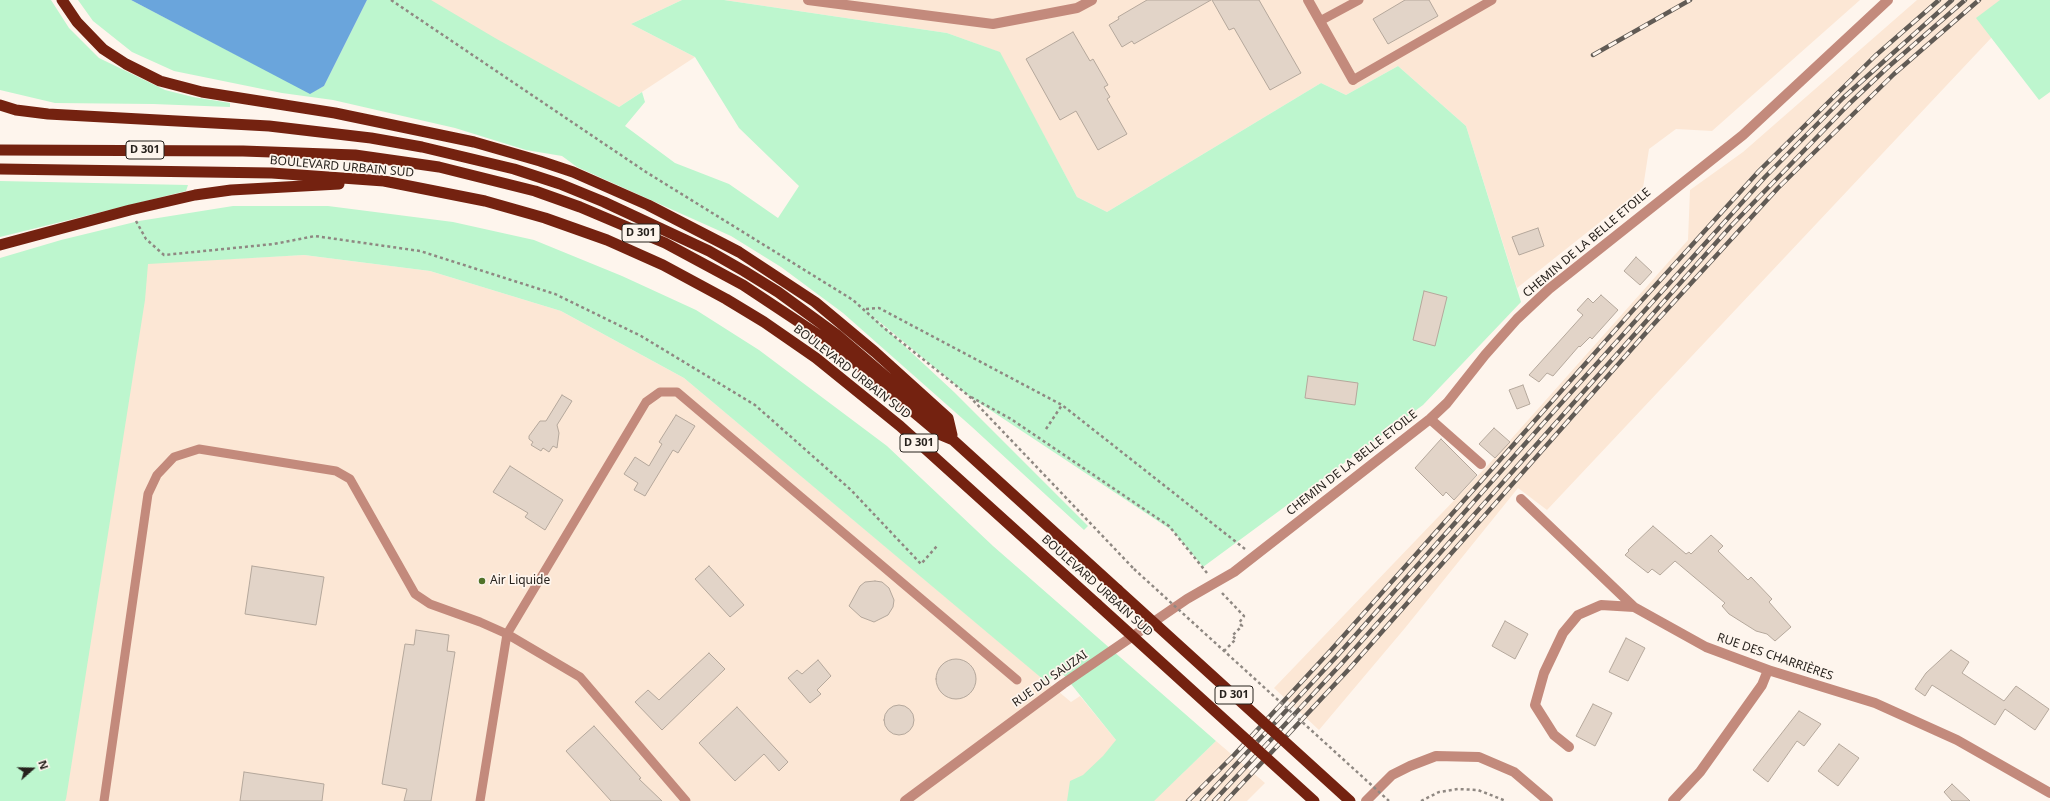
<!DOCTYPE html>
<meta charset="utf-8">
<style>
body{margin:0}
#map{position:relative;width:2050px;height:801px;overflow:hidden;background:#fef5ed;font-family:"Noto Sans",sans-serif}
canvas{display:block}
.north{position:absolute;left:12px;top:749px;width:40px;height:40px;-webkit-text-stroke:3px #fef5ed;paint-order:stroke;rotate:70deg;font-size:11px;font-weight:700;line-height:16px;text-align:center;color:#27221d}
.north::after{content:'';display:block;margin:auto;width:14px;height:18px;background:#27221d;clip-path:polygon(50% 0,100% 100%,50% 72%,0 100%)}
</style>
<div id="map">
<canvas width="2050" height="801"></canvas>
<div class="north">N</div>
</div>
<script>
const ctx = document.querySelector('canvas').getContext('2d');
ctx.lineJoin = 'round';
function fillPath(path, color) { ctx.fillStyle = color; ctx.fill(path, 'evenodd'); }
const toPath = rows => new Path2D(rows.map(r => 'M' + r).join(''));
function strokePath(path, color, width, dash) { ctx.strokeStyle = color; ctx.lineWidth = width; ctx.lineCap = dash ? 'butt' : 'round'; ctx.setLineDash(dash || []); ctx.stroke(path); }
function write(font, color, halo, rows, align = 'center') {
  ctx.font = font + ' "Noto Sans",sans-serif'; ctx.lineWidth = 3.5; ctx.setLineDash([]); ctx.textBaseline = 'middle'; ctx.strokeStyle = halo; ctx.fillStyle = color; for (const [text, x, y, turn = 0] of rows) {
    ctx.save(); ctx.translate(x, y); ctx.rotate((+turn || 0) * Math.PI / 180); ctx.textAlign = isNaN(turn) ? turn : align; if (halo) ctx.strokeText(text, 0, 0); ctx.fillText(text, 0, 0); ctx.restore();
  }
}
fillPath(toPath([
 [416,0,682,0,631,24,695,57,619,107],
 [724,0,1860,0,1712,131,1676,129,1649,149,1643,188,1517,288,1466,126,1398,66,1346,95,1321,83,1107,212,1077,197,999,52,947,33],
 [1917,0,2037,0,1993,36,1547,510,1518,488,1405,628,1319,730,1274,688,1489,464,1688,240,1690,190,1743,152],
 [304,255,430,271,561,311,684,378,1071,702,1080,696,1116,740,1170,785,1216,741,1265,783,1247,801,0,801,9,270]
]), '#fce7d5');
fillPath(toPath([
 [0,0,51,0,69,28,99,58,165,90,193,97,230,103,230,107,153,104,55,103,0,90],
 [78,0,131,0,310,93,324,86,367,0,431,0,495,38,619,107,642,92,645,102,625,126,675,163,729,184,778,218,799,186,739,128,695,57,631,24,682,0,724,0,947,33,1000,52,1077,197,1107,212,1321,83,1346,95,1398,66,1466,126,1521,302,1423,405,1203,567,1173,531,969,396,870,314,954,392,1088,526,1084,530,972,427,843,313,781,267,731,236,577,167,562,156,526,150,455,128,333,100,282,93,174,71,132,52,93,21],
 [2000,0,2050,0,2050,92,2039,100,1976,18],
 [0,181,188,185,186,191,0,237],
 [233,206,328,206,453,222,534,240,622,276,696,310,759,350,887,446,993,546,1216,741,1154,801,1067,801,1070,781,1083,775,1103,756,1116,740,1063,674,1045,681,684,378,561,311,430,271,304,255,148,264,145,300,66,799,65,801,0,801,0,258,61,240,139,221]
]), '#bdf6ce');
fillPath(toPath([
 [131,0,367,0,324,86,310,94]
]), '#6aa5dc');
const building = toPath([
 [1147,0,1211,0,1134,44,1132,41,1122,47,1109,25,1119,19,1118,17,1147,0],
 [1212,0,1259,0,1301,73,1270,90,1234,28,1229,30,1212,0],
 [1405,0,1429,0,1438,16,1388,44,1373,19,1405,0],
 [1073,32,1090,61,1093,59,1108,85,1104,87,1110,97,1107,99,1127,134,1098,150,1076,111,1060,120,1026,59,1073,32],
 [1538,228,1544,246,1519,255,1512,237,1538,228],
 [1636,257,1652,272,1640,285,1624,271,1636,257],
 [1424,291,1447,297,1435,346,1413,340,1424,291],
 [1601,295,1618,310,1592,339,1590,337,1580,347,1579,346,1553,376,1547,373,1539,382,1529,375,1583,315,1577,310,1588,298,1593,303,1601,295],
 [1308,376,1358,383,1355,405,1305,398,1308,376],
 [1523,385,1530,404,1517,409,1509,390,1523,385],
 [562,395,572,401,557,425,559,433,557,448,553,446,549,452,543,448,541,451,531,445,533,442,529,439,529,436,540,421,546,421,562,395],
 [676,415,695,426,678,453,673,450,645,496,634,490,638,483,624,474,635,457,649,466,662,444,659,442,676,415],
 [1494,428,1510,442,1495,458,1479,444,1494,428],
 [1441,439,1477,475,1454,500,1446,492,1443,496,1415,468,1441,439],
 [510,466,563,500,545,530,525,517,528,513,493,492,510,466],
 [1653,526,1686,554,1689,552,1691,554,1711,535,1723,546,1718,551,1748,580,1751,577,1772,599,1769,602,1791,627,1775,641,1767,634,1756,631,1729,614,1722,606,1725,603,1675,561,1660,575,1652,569,1648,573,1625,555,1629,551,1628,550,1653,526],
 [252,566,324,577,316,625,245,614,252,566],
 [709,566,744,605,730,617,695,579,709,566],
 [875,581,882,582,889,588,894,600,893,607,888,615,874,622,861,617,849,606,860,586,865,582,875,581],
 [1505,621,1528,634,1515,659,1492,646,1505,621],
 [416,630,449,635,447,651,455,652,431,801,404,801,407,789,382,784,405,644,414,645,416,630],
 [1626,638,1645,648,1628,681,1609,672,1626,638],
 [1951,650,1969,662,1962,673,2004,701,2016,686,2049,709,2035,730,2005,709,1995,725,1932,685,1925,696,1915,689,1926,673,1951,650],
 [709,653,725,669,662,730,635,702,648,690,659,700,709,653],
 '936 679a20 20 0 1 1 40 0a20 20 0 1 1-40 0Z',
 [818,660,831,676,817,690,821,694,810,703,788,678,797,670,802,674,818,660],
 [1593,704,1612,713,1595,746,1576,736,1593,704],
 '884 720a15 15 0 1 1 30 0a15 15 0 1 1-30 0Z',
 [737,707,788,762,779,771,764,754,735,781,699,743,737,707],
 [1799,711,1821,724,1804,746,1797,741,1768,782,1753,770,1799,711],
 [594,726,641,778,639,779,662,801,611,801,566,751,594,726],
 [1839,744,1859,758,1838,786,1818,771,1839,744],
 [244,772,324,784,322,801,240,801,244,772],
 [1952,784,1970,801,1952,801,1944,792,1952,784]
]);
fillPath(building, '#e2d4c8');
strokePath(building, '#b5a89c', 1);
strokePath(toPath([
 [391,0,646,172,853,300,884,328,969,396,1134,569],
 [136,221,146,239,164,255,274,244,315,236,420,251,555,294,641,336,755,405,851,490,921,564,937,546],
 [866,309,879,308,1062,405,1245,549],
 [971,397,1011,419,1169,526,1207,573],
 [1046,429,1062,405],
 [1222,593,1244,616,1239,623,1242,626,1232,636,1236,639,1224,651],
 [1421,801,1439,792,1458,789,1478,790,1506,801]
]), '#8f8882', 2.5, [3, 3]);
strokePath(toPath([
 [1320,21,1359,0],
 [1353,80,1492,0],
 [104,801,148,494,157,475,174,457,199,449,336,471,350,479,415,594,430,604,480,622,507,634,580,677,686,801],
 [480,801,507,634,646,402,660,392,677,392,1017,680]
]), '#c38a7c', 9);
strokePath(toPath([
 [808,0,993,24,1077,8,1092,0],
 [1308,0,1353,80],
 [1430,419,1481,464],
 [1521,499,1634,607,1706,647,1768,670,1875,703,1957,740,2050,793],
 [1569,747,1554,735,1535,705,1544,673,1563,633,1578,615,1601,605,1634,607],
 [905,801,1063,684,1187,599,1234,572,1430,419,1447,403,1485,355,1517,319,1549,289,1743,135,1888,0],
 [1366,801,1392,775,1410,766,1436,756,1479,757,1514,772,1548,801],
 [1673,801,1700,772,1762,685,1768,670]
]), '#c38a7c', 10);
strokePath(toPath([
 [62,0,77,22,103,49,126,64,160,81,202,92,335,113,474,142,540,161,573,172,648,205,739,252,815,302,875,352,948,418,952,435],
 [0,105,16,110,48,114,269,126,371,138,422,147,514,169,560,184,604,202,709,251,744,271,778,292,837,335,947,429,953,440,1118,590],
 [0,150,243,151,355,155,439,167,535,191,580,207,665,243,743,285,835,346,941,435,953,440],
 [0,169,272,173,384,181,485,201,545,218,607,240,663,265,726,299,764,322,816,358,900,426,1097,604],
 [0,245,130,210,195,195,231,190,339,184]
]), '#742210', 11);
const rail = toPath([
 [1593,55,1690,0],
 [1188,801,1234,755,1331,650,1634,309,1759,171,1875,56,1939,0],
 [1202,801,1337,656,1556,409,1765,177,1843,98,1952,0],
 [1214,801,1343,662,1731,226,1849,104,1887,68,1965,0],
 [1226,801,1350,668,1652,326,1778,188,1894,74,1979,0]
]);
strokePath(rail, '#615b55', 4.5);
strokePath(rail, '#fef5ed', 3, [9]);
strokePath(toPath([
 [1134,569,1389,801]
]), '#8f8882', 2.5, [3, 3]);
strokePath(toPath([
 [1118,590,1350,801],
 [1097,604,1314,801]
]), '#742210', 11);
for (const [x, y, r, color] of [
 [482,581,4,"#507229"]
]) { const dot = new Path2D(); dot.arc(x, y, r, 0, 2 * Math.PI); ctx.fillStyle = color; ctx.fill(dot); strokePath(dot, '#fef5ed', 1.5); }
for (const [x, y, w] of [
 [145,150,38],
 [641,233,38],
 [919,443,38],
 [1234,695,38]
]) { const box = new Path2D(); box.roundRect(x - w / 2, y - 9, w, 18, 3); ctx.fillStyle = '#fef5ed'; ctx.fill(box); strokePath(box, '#27221d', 1); }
write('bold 11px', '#27221d', null, [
 ["D 301",145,150],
 ["D 301",641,233],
 ["D 301",919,443],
 ["D 301",1234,695]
]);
write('12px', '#27221d', '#fef5ed', [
 ["BOULEVARD URBAIN SUD",342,167,5],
 ["CHEMIN DE LA BELLE ETOILE",1587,243,-40],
 ["BOULEVARD URBAIN SUD",852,372,38],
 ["CHEMIN DE LA BELLE ETOILE",1352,463,-38],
 ["BOULEVARD URBAIN SUD",1097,586,42],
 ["RUE DES CHARRIÈRES",1775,657,19],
 ["RUE DU SAUZAI",1050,679,-35]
]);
write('12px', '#27221d', '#fef5ed', [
 ["Air Liquide",490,581]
], 'left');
</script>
